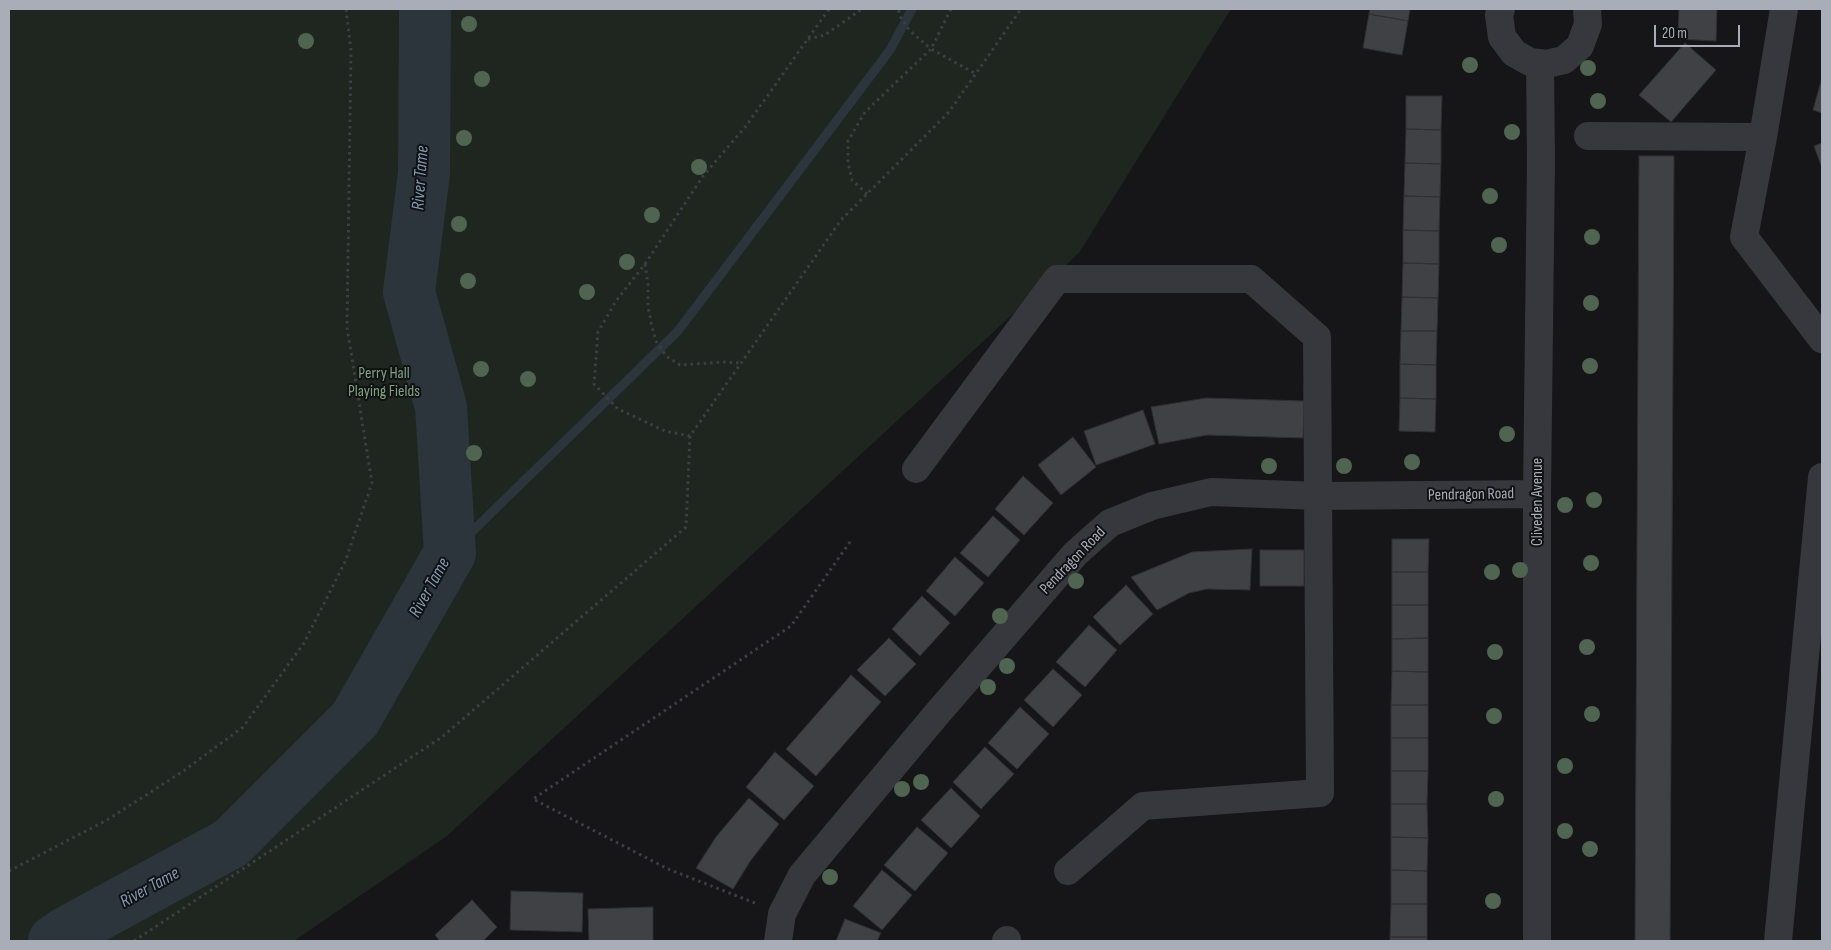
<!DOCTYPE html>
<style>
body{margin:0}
#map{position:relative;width:1831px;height:950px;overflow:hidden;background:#161618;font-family:"Sofia Sans Condensed",sans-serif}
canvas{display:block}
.frame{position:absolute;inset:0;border:10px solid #a8adb8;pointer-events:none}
.scale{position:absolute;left:1654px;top:25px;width:86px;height:22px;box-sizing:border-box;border:2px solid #a8adb8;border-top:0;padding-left:6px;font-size:15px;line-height:18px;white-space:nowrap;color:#a8adb8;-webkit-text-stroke:4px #111113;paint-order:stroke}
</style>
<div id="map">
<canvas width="1831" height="950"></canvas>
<div class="frame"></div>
<div class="scale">20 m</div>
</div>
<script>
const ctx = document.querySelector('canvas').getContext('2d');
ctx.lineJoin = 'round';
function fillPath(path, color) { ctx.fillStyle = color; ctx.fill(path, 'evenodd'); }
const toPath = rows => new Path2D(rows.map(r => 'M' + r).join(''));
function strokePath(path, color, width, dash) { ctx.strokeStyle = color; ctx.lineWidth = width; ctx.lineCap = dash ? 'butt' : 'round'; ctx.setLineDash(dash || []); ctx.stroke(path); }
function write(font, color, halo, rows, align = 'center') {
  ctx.font = font + ' "Sofia Sans Condensed",sans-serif'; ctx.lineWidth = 4; ctx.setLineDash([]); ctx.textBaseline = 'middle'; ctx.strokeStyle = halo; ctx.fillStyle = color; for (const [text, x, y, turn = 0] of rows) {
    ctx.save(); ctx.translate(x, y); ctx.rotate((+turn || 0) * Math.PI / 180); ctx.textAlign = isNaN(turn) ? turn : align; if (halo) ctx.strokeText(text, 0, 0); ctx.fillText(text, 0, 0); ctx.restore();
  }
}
fillPath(toPath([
 [9,9,1231,9,1079,253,447,836,294,941,9,941]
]), '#1e261f');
strokePath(toPath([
 [450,553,678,331,890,50,912,9]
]), '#2c353c', 9);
strokePath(toPath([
 [54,941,67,932,231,843,355,719,450,553,441,407,409,292,424,173,425,9]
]), '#2c353c', 52);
const building = toPath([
 [1370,9,1410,9,1408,21,1369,14,1370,9],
 [1679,9,1717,9,1716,41,1678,39,1679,9],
 [1369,14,1408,21,1402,55,1363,48,1369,14],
 [1685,43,1716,70,1671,122,1639,95,1685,43],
 [1822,78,1822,113,1813,110,1822,78],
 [1406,96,1442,96,1441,130,1406,129,1406,96],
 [1406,129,1441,130,1441,164,1405,163,1406,129],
 [1822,143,1822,168,1814,146,1822,143],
 [1639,156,1674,156,1670,941,1635,941,1639,156],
 [1405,163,1441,164,1440,197,1404,196,1405,163],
 [1404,196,1440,197,1439,231,1403,230,1404,196],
 [1403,230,1439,231,1439,264,1403,263,1403,230],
 [1403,263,1439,264,1438,298,1402,297,1403,263],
 [1402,297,1438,298,1437,331,1401,331,1402,297],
 [1401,331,1437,331,1436,365,1400,364,1401,331],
 [1400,364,1436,365,1436,399,1400,398,1400,364],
 [1206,398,1304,401,1303,438,1207,435,1159,444,1151,407,1206,398],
 [1400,398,1436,399,1435,432,1399,431,1400,398],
 [1143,410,1155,444,1096,465,1084,431,1143,410],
 [1073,437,1096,467,1061,495,1038,465,1073,437],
 [1023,476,1053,503,1024,535,995,509,1023,476],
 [993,516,1020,540,988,577,960,553,993,516],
 [1392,539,1429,539,1428,572,1392,572,1392,539],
 [1252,549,1250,590,1207,589,1189,593,1157,610,1131,577,1192,552,1252,549],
 [1260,550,1304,550,1304,586,1260,586,1260,550],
 [955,557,984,583,955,616,926,591,955,557],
 [1392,572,1428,572,1428,605,1392,605,1392,572],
 [1126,585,1153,614,1120,645,1093,617,1126,585],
 [922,596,950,623,920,656,892,629,922,596],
 [1392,605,1428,605,1428,638,1392,639,1392,605],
 [1089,625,1117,650,1085,687,1056,662,1089,625],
 [889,638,916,664,885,696,857,670,889,638],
 [1428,638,1428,672,1392,671,1392,639,1428,638],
 [1053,669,1082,695,1053,727,1024,700,1053,669],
 [1392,671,1428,672,1428,705,1391,705,1392,671],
 [851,675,881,702,816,776,786,749,851,675],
 [1391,705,1428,705,1428,738,1391,738,1391,705],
 [1020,707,1049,734,1017,769,988,743,1020,707],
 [1391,738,1428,738,1428,771,1391,771,1391,738],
 [985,747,1014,774,981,809,953,782,985,747],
 [775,752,814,786,784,820,746,787,775,752],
 [1391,771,1428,771,1427,804,1391,804,1391,771],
 [951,788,980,816,951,848,921,820,951,788],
 [749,798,779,824,751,860,733,889,696,868,716,837,749,798],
 [1391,804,1427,804,1428,838,1391,837,1391,804],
 [917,827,948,853,915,891,884,865,917,827],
 [1391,837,1428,838,1427,871,1391,870,1391,837],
 [882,870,912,895,882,930,853,906,882,870],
 [1391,870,1427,871,1427,904,1391,904,1391,870],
 [511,891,583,893,582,932,510,930,511,891],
 [472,900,497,927,483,941,440,941,435,935,472,900],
 [1391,904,1427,904,1427,937,1390,937,1391,904],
 [653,907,653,941,589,941,588,909,653,907],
 [845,919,881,933,877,941,836,941,845,919],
 [1390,937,1427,937,1427,941,1390,941,1390,937]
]);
fillPath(building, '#404145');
strokePath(building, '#303034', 1);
strokePath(toPath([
 [951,9,931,49,976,74],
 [808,39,825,35,862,9],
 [867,194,852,180,848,163,848,141,865,112,931,49,910,31,901,18,898,9],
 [645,264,648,285,648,307,652,327,656,341,666,356,680,365,724,362,742,363],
 [690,436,665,431,618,409,594,384,598,332,616,301,645,264,703,176,746,126,829,9],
 [9,871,107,820,182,772,243,727,304,643,345,562,372,483,347,327,351,51,346,9],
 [755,903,668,869,533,799,791,626,852,539],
 [134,941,442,737,686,527,690,436,841,220,949,112,1021,9]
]), '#3d3f44', 3, [2.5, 4]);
strokePath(toPath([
 [1501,9,1499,15,1502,37,1514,53,1530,62,1546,64,1564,60,1580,46,1588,24,1587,9],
 [1588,136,1763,137,1744,237,1822,339],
 [1763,137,1784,9],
 [916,469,1057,279,1251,279,1317,337,1320,793,1143,806,1068,871],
 [778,941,782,914,802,875,936,715,1075,554,1110,523,1152,506,1211,492,1319,496,1537,494],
 [1006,941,1007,940],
 [1537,941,1537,494,1541,161,1540,63],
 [1778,941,1822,477]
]), '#37383d', 28);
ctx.fillStyle = '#506452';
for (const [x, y] of [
 [469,24],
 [306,41],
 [1470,65],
 [1588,68],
 [482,79],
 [1598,101],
 [1512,132],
 [464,138],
 [699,167],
 [1490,196],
 [652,215],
 [459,224],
 [1592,237],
 [1499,245],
 [627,262],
 [468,281],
 [587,292],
 [1591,303],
 [1590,366],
 [481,369],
 [528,379],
 [1507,434],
 [474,453],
 [1412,462],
 [1269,466],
 [1344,466],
 [1594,500],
 [1565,505],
 [1591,563],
 [1520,570],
 [1492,572],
 [1076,581],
 [1000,616],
 [1587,647],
 [1495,652],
 [1007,666],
 [988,687],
 [1592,714],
 [1494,716],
 [1565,766],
 [921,782],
 [902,789],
 [1496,799],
 [1565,831],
 [1590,849],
 [830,877],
 [1493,901]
]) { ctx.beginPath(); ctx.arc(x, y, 8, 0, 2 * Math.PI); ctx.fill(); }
write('16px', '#7fa381', '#111113', [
 ["Perry Hall",384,374],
 ["Playing Fields",384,392]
]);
write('16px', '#a8adb8', '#111113', [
 ["Pendragon Road",1471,495,-1],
 ["Cliveden Avenue",1538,502,-90],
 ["Pendragon Road",1073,561,-46]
]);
write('italic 18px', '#7f9bb3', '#111113', [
 ["River Tame",421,178,-86],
 ["River Tame",430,588,-61],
 ["River Tame",150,888,-29]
]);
</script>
